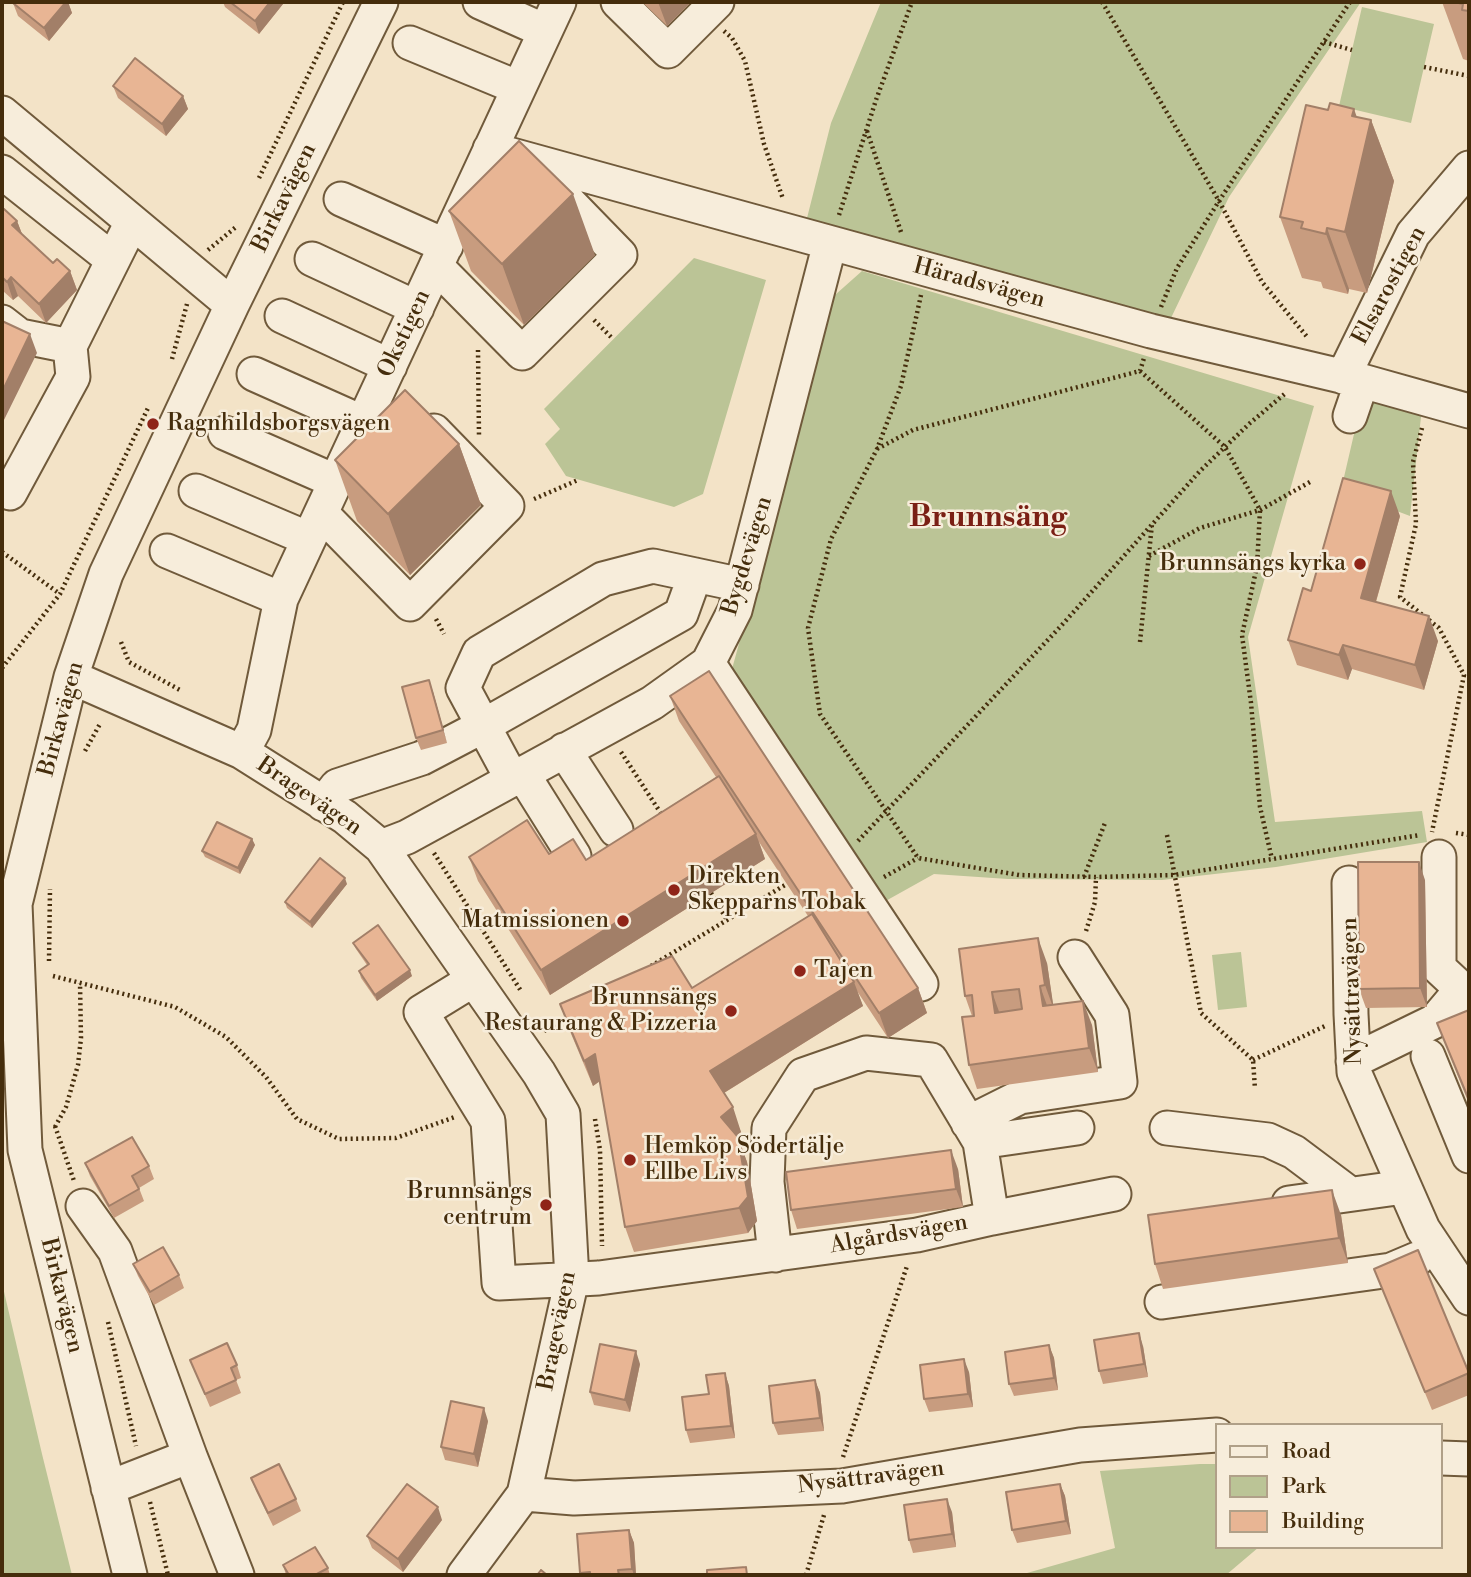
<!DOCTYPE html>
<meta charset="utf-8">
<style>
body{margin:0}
#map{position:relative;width:1471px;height:1577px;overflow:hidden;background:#f3e3c7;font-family:"Libre Bodoni",serif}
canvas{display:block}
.frame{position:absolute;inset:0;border:4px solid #452d0c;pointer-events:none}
.legend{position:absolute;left:1215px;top:1423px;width:228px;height:126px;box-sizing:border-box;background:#f7eddb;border:2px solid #b0a088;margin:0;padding:9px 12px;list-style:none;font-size:21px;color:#452d0c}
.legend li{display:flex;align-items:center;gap:14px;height:35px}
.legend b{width:35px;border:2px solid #b0a088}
</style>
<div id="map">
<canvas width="1471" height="1577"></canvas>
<div class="frame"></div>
<ul class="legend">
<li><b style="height:9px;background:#f7eddb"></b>Road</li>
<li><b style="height:19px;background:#bbc496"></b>Park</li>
<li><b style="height:19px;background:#e8b594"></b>Building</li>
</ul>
</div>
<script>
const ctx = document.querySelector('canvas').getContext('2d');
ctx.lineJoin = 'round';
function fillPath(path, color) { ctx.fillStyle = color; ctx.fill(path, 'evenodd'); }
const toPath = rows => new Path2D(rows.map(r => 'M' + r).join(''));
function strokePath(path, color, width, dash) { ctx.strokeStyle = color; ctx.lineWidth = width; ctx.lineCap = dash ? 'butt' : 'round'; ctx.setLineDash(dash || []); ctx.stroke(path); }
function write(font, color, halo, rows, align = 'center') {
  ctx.font = font + ' "Libre Bodoni",serif'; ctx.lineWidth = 5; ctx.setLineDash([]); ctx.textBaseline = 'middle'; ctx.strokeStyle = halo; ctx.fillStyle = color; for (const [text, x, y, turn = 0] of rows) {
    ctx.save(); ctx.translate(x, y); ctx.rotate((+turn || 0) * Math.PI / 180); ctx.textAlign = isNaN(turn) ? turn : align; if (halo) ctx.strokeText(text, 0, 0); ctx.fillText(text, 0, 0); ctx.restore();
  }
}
fillPath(toPath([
 [881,2,1361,2,1229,197,1171,318,939,255,806,222,831,123],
 [1362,7,1434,24,1411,123,1339,106],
 [694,258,766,280,703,494,674,507,566,476,545,444,560,429,544,409],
 [862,271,1314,406,1248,637,1275,822,1422,811,1427,842,1276,867,1162,880,1008,879,934,874,882,903,732,669,835,295],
 [1364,391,1422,408,1410,516,1341,490],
 [1241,952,1247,1007,1218,1010,1212,955],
 [2,1283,42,1454,72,1575,2,1575],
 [1200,1464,1217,1464,1217,1547,1259,1547,1226,1575,1020,1575,1115,1548,1100,1471]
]), '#bbc496');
const minor = toPath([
 [480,2,545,31],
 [618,2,668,51,717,2],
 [410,43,519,88],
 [2,113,232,305],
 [490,149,1151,331,1362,381,1469,411],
 [2,172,113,260],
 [341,199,446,246],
 [312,259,417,308],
 [436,266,522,353,620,255,549,182],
 [282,316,390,366],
 [2,322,20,336,70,346,132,222],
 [254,374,364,423],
 [1343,377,1413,234,1469,168],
 [1350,416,1362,381],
 [225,433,337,482],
 [2,489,10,493,73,377,70,346],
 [196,491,309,539],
 [322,514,410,604,507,506,434,431],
 [167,551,281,599],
 [708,663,921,984],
 [71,677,242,752,345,817,381,847,539,1073,563,1114,572,1279,524,1494,464,1575],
 [564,750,616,830],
 [242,752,254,730,281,599,559,2],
 [522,773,574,856],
 [512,779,463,688,479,653,603,579,653,566,742,585],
 [323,804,337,786,422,758,483,726,681,614,695,575],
 [381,847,407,837,652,703,708,663,735,610,830,243],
 [1439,857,1439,968,1469,996],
 [1349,883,1351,1014,1354,1072,1423,1229,1469,1298],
 [473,980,421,1012,488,1121,499,1283,599,1278,917,1235,992,1218,980,1142,931,1060,866,1053,803,1075,769,1128,767,1182,775,1255],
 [1428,1056,1469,1156],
 [1353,1061,1435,1021,1462,989],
 [968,1123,1020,1097,1120,1082,1112,1015,1075,957],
 [1167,1128,1268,1140,1294,1152,1350,1194],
 [980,1142,1077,1128],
 [1289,1203,1404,1187],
 [83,1206,115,1251,190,1456,108,1488],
 [992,1218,1114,1194],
 [1162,1302,1391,1270,1417,1259],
 [190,1456,237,1575],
 [1441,1458,1469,1459],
 [524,1494,574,1498,842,1486,1080,1445,1217,1435],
 [130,1575,25,1150,15,904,71,677,106,574,232,305,381,2]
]);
strokePath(minor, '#705a3b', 37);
strokePath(toPath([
 [1102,2,1219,201,1262,282,1308,338],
 [724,31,732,38,745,61,764,144,783,199],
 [1324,42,1352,50],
 [1424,67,1469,76],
 [867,131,901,232],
 [259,178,343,2],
 [839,215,876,100,912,2],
 [208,250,236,227],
 [921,295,901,386,877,449,831,539,808,628,820,714,918,858,1019,875,1096,877,1174,875,1420,835],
 [1161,307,1177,268,1219,201,1350,2],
 [594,320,613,339],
 [478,350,479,436],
 [172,359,187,304],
 [1140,371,1225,447,1260,510,1257,566,1242,635,1251,703,1260,807,1272,859],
 [1422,428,1413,462,1416,524,1400,597,1439,628,1464,675,1432,832],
 [877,449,913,430,1140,371,1144,358],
 [534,499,578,480],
 [2,552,60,594],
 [1149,556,1200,528,1260,510,1310,482],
 [436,619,444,634],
 [121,642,129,662,180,690],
 [1140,642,1152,524],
 [2,668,60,594,148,408],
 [85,751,100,724],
 [621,752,662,815],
 [1456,833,1469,835],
 [1167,835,1201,1013,1253,1060,1255,1089],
 [858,841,1061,626,1200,471,1250,423,1287,392],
 [434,853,521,991],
 [884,877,918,858],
 [1084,877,1105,823],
 [711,893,727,920],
 [1086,931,1095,902,1096,877],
 [49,961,50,889],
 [651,966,785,885],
 [53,976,175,1007,226,1037,266,1077,297,1119,339,1139,396,1138,455,1117],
 [544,1031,569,1016],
 [1253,1060,1325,1026],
 [595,1119,600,1150,602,1246],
 [55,1126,74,1181],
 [55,1127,66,1107,78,1065,81,1038,80,983],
 [108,1322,136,1446],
 [843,1457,907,1266],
 [150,1502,168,1575],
 [806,1575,824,1515]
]), '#452d0c', 4.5, [2, 3.5]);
strokePath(minor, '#f7eddb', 33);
fillPath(toPath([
 [14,2,68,2,72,13,49,41,18,16,13,3],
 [223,2,282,2,283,4,259,34,225,7],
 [642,2,691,2,667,26],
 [1442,2,1469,2,1469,61,1463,59],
 [113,86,183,96,188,109,166,136,118,98],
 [1357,117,1371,120,1394,181,1367,293,1349,289,1348,294,1323,288,1321,282,1302,278,1280,217],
 [2,211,17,221,22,234,53,263,70,271,77,290,46,323,18,296,13,300,3,291,2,287],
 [449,211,595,255,524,325,471,271],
 [459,444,481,505,410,575,357,521,335,460],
 [1400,516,1376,602,1438,641,1424,690,1352,669,1348,680,1297,665,1288,640,1311,591],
 [433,692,447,743,421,750,416,738],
 [670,696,918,988,927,1013,888,1038,857,991,863,1006,724,1093,741,1132,737,1136,747,1162,757,1221,748,1233,634,1252,625,1227,600,1081,593,1086,569,1029,560,1004,692,988,808,916,759,842,765,859,550,995,478,881,469,857,549,854,586,860,716,777,679,721],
 [252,839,255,845,240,874,205,857,202,851],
 [1425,880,1427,1007,1366,1008,1359,989],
 [347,884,312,928,287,908,285,902],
 [353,943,412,976,377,1001,361,978,359,971,367,965,356,949],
 [1047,963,1053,1005,1092,1025,1098,1072,977,1089,969,1065,972,1016,965,996],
 [1469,1010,1469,1104,1437,1023],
 [85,1163,149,1166,154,1179,139,1188,144,1201,114,1218,90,1176],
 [958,1169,963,1207,797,1229,791,1210],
 [1341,1215,1348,1263,1163,1289,1155,1264],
 [133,1264,179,1275,184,1288,154,1305,138,1276],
 [1374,1269,1469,1373,1469,1395,1432,1410],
 [1049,1345,1054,1358,1058,1390,1014,1396,1009,1384],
 [1143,1346,1148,1377,1103,1384,1099,1371],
 [190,1360,237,1365,241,1378,236,1380,241,1393,210,1407],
 [640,1364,630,1412,594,1405,590,1392],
 [969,1372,973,1407,929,1412,924,1399],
 [725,1373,729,1386,735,1438,690,1443,686,1430,709,1394],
 [815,1380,820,1393,824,1431,778,1435,773,1423],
 [488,1421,478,1467,445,1460,441,1447],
 [251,1478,296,1499,301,1511,273,1526,256,1491],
 [1060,1484,1065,1496,1071,1534,1017,1543,1012,1530],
 [952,1512,956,1547,913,1553,909,1540],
 [442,1520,403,1572,372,1548,367,1536],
 [629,1530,634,1543,636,1575,580,1575,580,1573],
 [283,1565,328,1568,330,1575,286,1575]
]), '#c89c7f');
fillPath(toPath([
 [66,2,68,2,72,13,49,41,44,28],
 [270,2,282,2,283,4,259,34,255,21],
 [658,2,691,2,667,26],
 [183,96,188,109,166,136,162,124],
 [1354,109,1366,143,1371,120,1394,181,1367,293,1345,232,1352,116],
 [573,194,595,255,524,325,502,264],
 [17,221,24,239,12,225],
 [1327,228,1349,289,1348,294,1326,234],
 [70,271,77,290,46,323,39,304],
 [11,277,18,296,13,300,7,282],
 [30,334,37,353,2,424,2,392],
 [459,444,481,505,410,575,388,514],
 [1391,491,1400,516,1370,622,1361,598],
 [1429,616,1438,641,1424,690,1415,665],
 [1343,645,1352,669,1348,680,1339,655],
 [429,680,433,692,447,743,443,730],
 [756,834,765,859,550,995,541,970],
 [252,839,255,845,240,874,238,868],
 [1419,862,1425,880,1427,1007,1420,988],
 [345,878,347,884,312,928,310,922],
 [1038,938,1047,963,1054,1010,1045,985],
 [410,970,412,976,377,1001,375,995],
 [854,982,863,1006,719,1096,710,1071],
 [1040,986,1049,1011,1043,1006],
 [918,988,927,1013,888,1038,879,1013],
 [992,992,1001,1017,995,1013],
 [1083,1001,1092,1025,1098,1072,1089,1048],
 [595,1054,604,1078,593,1086,584,1061],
 [733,1107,741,1132,730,1141,721,1117],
 [738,1137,747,1162,757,1221,748,1233,739,1208],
 [951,1150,958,1169,963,1207,956,1189],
 [1332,1190,1341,1215,1348,1263,1339,1238],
 [1139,1333,1143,1346,1148,1377,1144,1364],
 [1049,1345,1054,1358,1058,1390,1054,1378],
 [636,1351,640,1364,630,1412,625,1400],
 [964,1359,969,1372,973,1407,968,1394],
 [725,1373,729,1386,735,1438,731,1426],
 [815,1380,820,1393,824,1431,820,1418],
 [484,1408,488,1421,478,1467,474,1454],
 [1060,1484,1065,1496,1071,1534,1066,1521],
 [947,1499,952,1512,956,1547,952,1534],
 [438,1507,442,1520,403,1572,398,1559],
 [629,1530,634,1543,636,1575,634,1575,632,1569]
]), '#a27f68');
const building = toPath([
 [14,2,66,2,44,28,13,3,14,2],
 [230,2,270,2,255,21,230,2],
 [1454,2,1469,2,1469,11,1462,10,1463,4,1454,2],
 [135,58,183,96,162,124,113,86,135,58],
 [1330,103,1354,109,1352,116,1371,120,1345,232,1327,228,1326,234,1301,228,1303,222,1280,217,1306,105,1328,110,1330,103],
 [519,141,573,194,502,264,449,211,519,141],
 [4,209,17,221,12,225,53,263,57,259,70,271,39,304,11,277,7,282,2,277,2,211,4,209],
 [2,321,30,334,2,392,2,321],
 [405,390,459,444,388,514,335,460,405,390],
 [1343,478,1391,491,1361,598,1429,616,1415,665,1343,645,1339,655,1288,640,1303,588,1311,591,1343,478],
 [709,671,918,988,879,1013,670,696,709,671],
 [429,680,443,730,416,738,402,687,429,680],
 [719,776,756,834,541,970,469,857,527,820,549,854,573,839,586,860,719,776],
 [217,822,252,839,238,868,202,851,217,822],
 [320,858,345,878,310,922,285,902,320,858],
 [1358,862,1419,862,1420,988,1359,989,1358,862],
 [812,914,854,982,710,1071,733,1107,721,1117,738,1137,748,1197,739,1208,625,1227,595,1054,584,1061,560,1004,672,956,692,988,812,914],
 [378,925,410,970,375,995,359,971,369,964,353,943,378,925],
 [1038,938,1045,985,1040,986,1043,1006,1083,1001,1089,1048,969,1065,962,1017,974,1016,972,995,965,996,959,949,1038,938],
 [1019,989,1022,1009,995,1013,992,992,1019,989],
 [1469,1010,1469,1100,1437,1023,1469,1010],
 [132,1137,149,1166,132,1176,139,1189,109,1206,85,1163,132,1137],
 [951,1150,956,1189,791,1210,786,1172,951,1150],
 [1332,1190,1339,1238,1155,1264,1148,1215,1332,1190],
 [163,1247,179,1275,150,1292,133,1264,163,1247],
 [1418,1250,1469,1373,1425,1392,1374,1269,1418,1250],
 [1139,1333,1144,1364,1099,1371,1094,1340,1139,1333],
 [227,1343,237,1365,231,1368,236,1380,205,1394,190,1360,227,1343],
 [600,1344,636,1351,625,1400,590,1392,600,1344],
 [1049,1345,1054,1378,1009,1384,1005,1352,1049,1345],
 [964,1359,968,1394,924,1399,920,1365,964,1359],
 [725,1373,731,1426,686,1430,682,1397,709,1394,706,1375,725,1373],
 [815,1380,820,1418,773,1423,769,1386,815,1380],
 [451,1401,484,1408,474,1454,441,1447,451,1401],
 [279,1464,296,1499,268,1513,251,1478,279,1464],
 [407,1484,438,1507,398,1559,367,1536,407,1484],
 [1060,1484,1066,1521,1012,1530,1006,1492,1060,1484],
 [947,1499,952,1534,909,1540,904,1505,947,1499],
 [629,1530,632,1569,618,1570,619,1575,590,1575,590,1572,580,1573,577,1534,629,1530],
 [315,1547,328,1568,315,1575,289,1575,283,1565,315,1547],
 [746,1567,747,1575,707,1575,707,1570,746,1567],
 [541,1570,547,1575,537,1575,541,1570]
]);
fillPath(building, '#e8b594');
strokePath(building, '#a27f68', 2);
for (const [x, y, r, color] of [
 [153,424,7,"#8f2418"],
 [1360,564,7,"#8f2418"],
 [674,890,7,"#8f2418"],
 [623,921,7,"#8f2418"],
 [800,971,7,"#8f2418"],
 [731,1011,7,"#8f2418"],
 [630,1160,7,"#8f2418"],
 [546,1205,7,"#8f2418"]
]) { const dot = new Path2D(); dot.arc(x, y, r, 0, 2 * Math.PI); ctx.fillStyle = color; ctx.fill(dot); strokePath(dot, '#f7eddb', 2.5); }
write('23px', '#452d0c', '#f7eddb', [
 ["Birkavägen",285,198,-64],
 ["Häradsvägen",979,284,15],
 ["Elsarostigen",1390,286,-62],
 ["Okstigen",405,334,-65],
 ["Bygdevägen",748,556,-73],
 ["Birkavägen",62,719,-75],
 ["Bragevägen",309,797,34],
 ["Nysättravägen",1353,991,-92],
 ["Algårdsvägen",899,1235,-10],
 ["Birkavägen",61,1296,76],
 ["Bragevägen",558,1331,-79],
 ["Nysättravägen",871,1478,-7]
]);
write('23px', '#452d0c', '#f7eddb', [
 ["Ragnhildsborgsvägen",167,424],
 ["Brunnsängs kyrka",1346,564,"right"],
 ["Direkten",688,877],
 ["Skepparns Tobak",688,903],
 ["Matmissionen",609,921,"right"],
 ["Tajen",814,971],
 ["Brunnsängs",717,998,"right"],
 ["Restaurang & Pizzeria",717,1024,"right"],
 ["Hemköp Södertälje",644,1147],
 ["Ellbe Livs",644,1173],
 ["Brunnsängs",532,1192,"right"],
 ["centrum",532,1218,"right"]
], 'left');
write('bold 30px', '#7a1f14', '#f7eddb', [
 ["Brunnsäng",988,519]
]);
</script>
